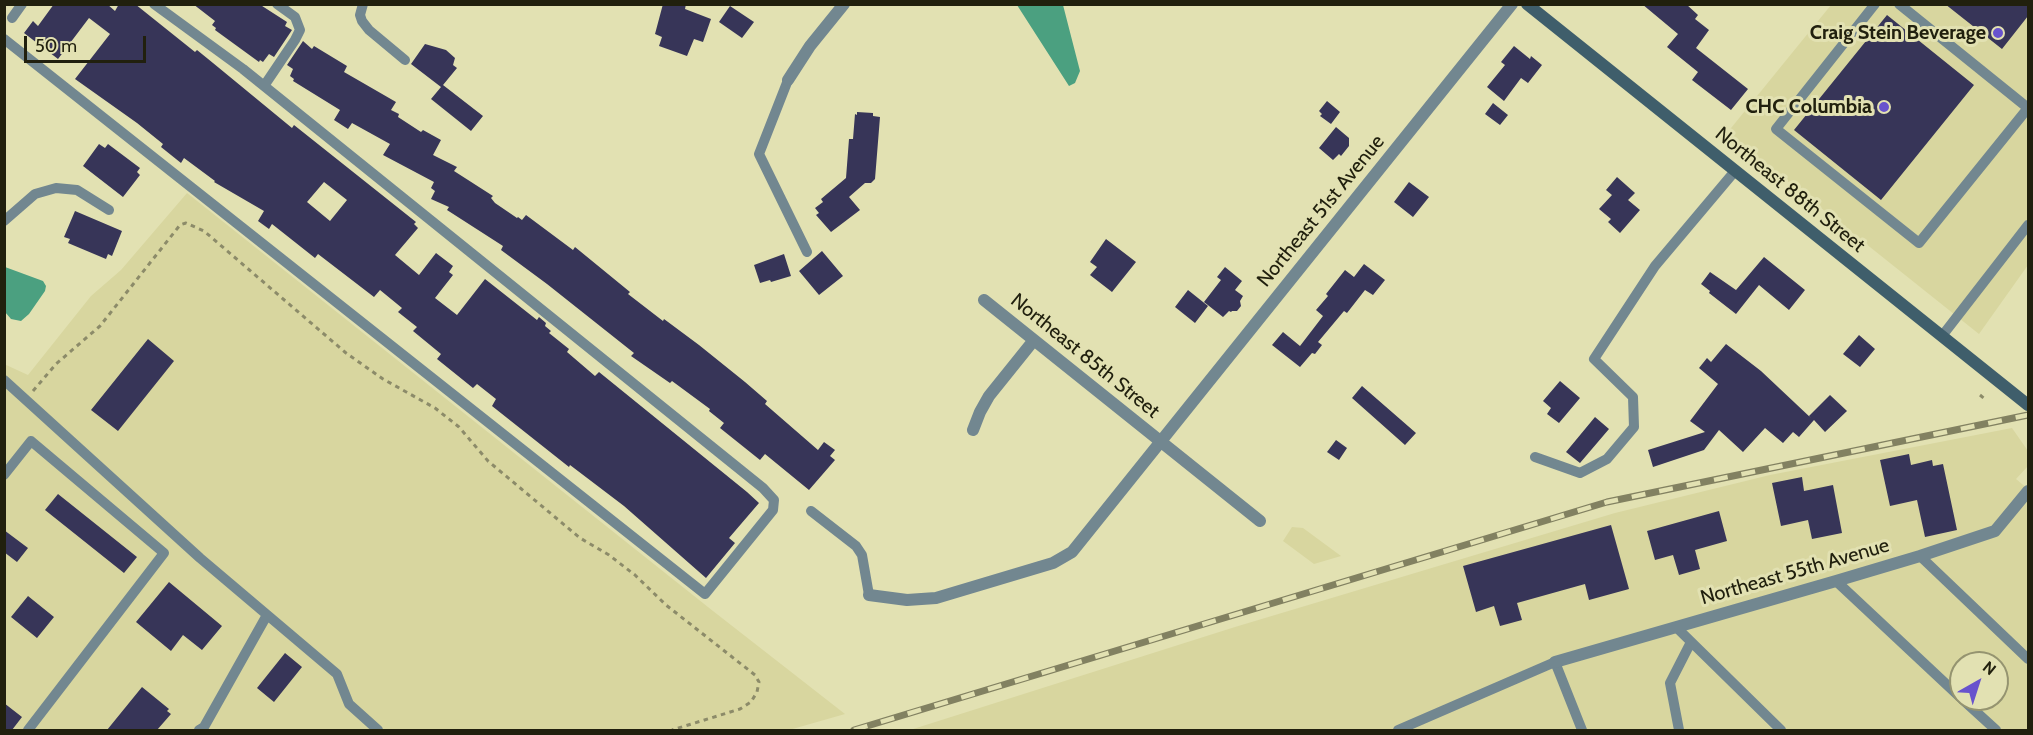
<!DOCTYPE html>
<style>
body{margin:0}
#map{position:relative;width:2033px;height:735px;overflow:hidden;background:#e2e1b2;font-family:Cabin,sans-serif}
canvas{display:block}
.frame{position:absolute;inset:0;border:6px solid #21200e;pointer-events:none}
.north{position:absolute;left:1949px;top:651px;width:60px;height:60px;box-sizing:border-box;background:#e2e1b2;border:2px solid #959470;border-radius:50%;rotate:39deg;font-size:16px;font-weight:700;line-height:24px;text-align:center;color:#21200e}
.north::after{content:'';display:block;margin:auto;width:21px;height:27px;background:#6853cd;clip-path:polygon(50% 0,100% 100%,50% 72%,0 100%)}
.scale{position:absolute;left:24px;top:36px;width:122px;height:27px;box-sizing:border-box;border:3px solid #21200e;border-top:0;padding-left:8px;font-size:18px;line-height:21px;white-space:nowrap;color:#21200e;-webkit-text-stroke:4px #e2e1b2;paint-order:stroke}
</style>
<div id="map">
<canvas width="2033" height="735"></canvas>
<div class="frame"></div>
<div class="north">N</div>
<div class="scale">50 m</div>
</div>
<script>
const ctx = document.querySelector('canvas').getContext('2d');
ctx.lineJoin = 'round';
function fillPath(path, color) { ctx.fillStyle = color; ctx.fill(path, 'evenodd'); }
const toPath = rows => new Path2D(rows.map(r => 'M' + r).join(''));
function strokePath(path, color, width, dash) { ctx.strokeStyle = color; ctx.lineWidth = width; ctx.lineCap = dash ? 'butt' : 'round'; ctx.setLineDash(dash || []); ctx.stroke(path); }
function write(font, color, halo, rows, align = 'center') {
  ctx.font = font + ' Cabin,sans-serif'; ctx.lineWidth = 6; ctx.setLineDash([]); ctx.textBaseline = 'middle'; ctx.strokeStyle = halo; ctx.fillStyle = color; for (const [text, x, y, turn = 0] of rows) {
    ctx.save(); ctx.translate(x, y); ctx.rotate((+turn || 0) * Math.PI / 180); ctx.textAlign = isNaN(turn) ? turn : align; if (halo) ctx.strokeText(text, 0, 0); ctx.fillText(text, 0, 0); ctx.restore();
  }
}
fillPath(toPath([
 [1831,5,2028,5,2028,265,1979,334,1727,133],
 [187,193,713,611,845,714,789,730,5,730,4,364,28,375,91,296,121,270],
 [2012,428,2028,451,2028,466,2016,479,2028,489,2028,730,910,730,1235,627,1615,513,1770,475],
 [1961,663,1997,663,1997,699,1961,699],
 [1292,527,1303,528,1341,556,1314,564,1283,541]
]), '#d8d69f');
fillPath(toPath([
 [1017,5,1063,5,1080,71,1075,83,1069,86],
 [5,267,43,281,46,286,45,291,29,314,21,321,11,319,5,312]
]), '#4ba080');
fillPath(toPath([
 [54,4,107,4,115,11,119,4,135,4,195,52,197,50,213,63,292,128,294,125,416,222,414,224,418,228,395,255,419,275,436,253,453,266,449,272,453,275,435,298,457,315,485,279,537,320,539,317,546,323,545,326,551,331,549,333,569,349,567,352,595,376,599,372,747,492,759,503,729,538,735,543,706,578,624,506,570,465,569,467,492,406,496,399,477,384,473,388,437,359,441,354,413,331,417,327,398,312,402,308,380,290,374,297,318,254,315,258,272,224,269,229,258,221,264,211,214,182,215,181,184,158,181,163,161,147,163,144,137,123,75,79,110,34,89,18,58,59,24,33,33,21,38,26],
 [324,182,347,200,330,221,307,202],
 [193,4,259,4,287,22,285,26,292,30,274,57,269,54,263,62,260,60,259,62,215,30,216,28,212,25,215,21],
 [663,4,686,4,685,9,711,19,703,42,694,39,687,56,659,46,662,37,655,34],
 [1642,4,1686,4,1698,15,1695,19,1709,30,1696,48,1748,89,1731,110,1692,80,1698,72,1667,47,1678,34],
 [1945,4,2028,4,2028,16,2002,49],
 [730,6,754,22,742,38,719,22],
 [1887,15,1974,85,1881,200,1794,130],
 [303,41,312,49,314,46,347,66,344,72,396,102,391,110,399,114,398,117,421,132,423,130,441,140,433,155,457,167,454,171,493,196,491,198,495,203,517,218,518,217,522,220,526,215,573,250,575,247,630,292,628,294,663,321,664,319,699,345,745,382,767,401,765,404,818,450,824,442,835,450,830,456,835,460,809,490,765,454,760,460,720,428,724,423,709,411,710,409,672,381,670,383,631,356,634,353,547,284,501,250,503,246,447,210,449,207,431,199,435,191,431,188,434,182,383,155,390,144,352,123,348,129,334,120,340,110,293,81,294,79,290,76,293,69,287,65],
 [425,44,446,50,455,58,453,65,457,68,443,85,483,116,471,131,431,99,441,87,411,64],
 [1514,46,1530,59,1531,56,1542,65,1528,83,1521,78,1504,101,1487,87,1505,65,1501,62],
 [1327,101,1340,112,1331,124,1320,116,1322,114,1319,111],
 [1493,103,1508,115,1500,125,1485,114],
 [857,112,873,113,873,116,880,117,875,179,871,183,865,183,849,197,860,210,831,232,816,215,819,213,815,208,823,202,821,199,846,178,849,139,853,139,855,114,857,115],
 [1336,127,1349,138,1349,146,1341,156,1339,154,1333,160,1319,148],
 [99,144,105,148,108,144,140,168,137,172,140,175,123,197,83,166],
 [1617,177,1635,193,1628,200,1640,210,1620,233,1608,222,1611,219,1599,209,1612,195,1606,190],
 [1409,182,1429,197,1413,217,1394,202],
 [75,211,122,231,112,256,108,254,106,259,68,243,70,239,64,237],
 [1106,239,1136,262,1112,292,1090,275,1097,267,1090,262],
 [822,251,843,276,819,295,799,271],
 [784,254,791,276,771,282,770,280,760,283,754,265],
 [1764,257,1805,290,1789,310,1759,285,1736,314,1709,293,1710,291,1701,284,1710,272,1736,290],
 [1364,264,1385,280,1373,295,1365,290,1347,313,1344,311,1318,342,1322,345,1315,354,1312,353,1300,367,1272,345,1283,332,1300,346,1323,316,1316,310,1328,296,1326,294,1345,270,1354,277],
 [1225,267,1242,281,1235,290,1243,296,1240,301,1241,306,1237,311,1232,311,1231,312,1229,311,1223,317,1204,302,1221,280,1217,277],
 [1188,290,1208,306,1195,323,1175,307],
 [1859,335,1875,349,1860,367,1843,354],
 [148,339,174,361,118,431,91,410],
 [1726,344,1761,371,1812,419,1809,416,1830,395,1847,411,1825,432,1814,420,1799,437,1793,432,1783,443,1765,428,1743,452,1719,430,1704,450,1653,467,1648,450,1705,432,1690,421,1718,384,1699,368,1707,358,1711,362],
 [1560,381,1580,398,1559,423,1547,414,1551,408,1543,401],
 [1362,386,1416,433,1405,445,1352,398],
 [1595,417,1609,429,1580,463,1566,452],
 [1336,440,1347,448,1339,460,1327,452],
 [1909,454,1911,465,1932,460,1933,466,1943,464,1957,530,1925,537,1917,500,1890,506,1880,460],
 [1802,477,1804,491,1833,485,1842,533,1812,539,1808,520,1781,526,1772,483],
 [58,494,137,557,124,573,45,510],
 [1719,511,1727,541,1695,550,1700,569,1679,575,1673,555,1655,560,1647,531],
 [1611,525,1629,589,1589,600,1585,584,1517,603,1522,620,1500,626,1494,606,1476,612,1463,566],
 [4,530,28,548,17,562,4,552],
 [169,582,222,626,202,650,183,635,171,651,136,622],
 [28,596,54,617,37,638,11,617],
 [285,653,302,667,274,702,257,688],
 [142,687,169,709,167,711,171,714,157,730,107,730],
 [4,703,22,717,12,730,4,730]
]), '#373558');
strokePath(toPath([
 [33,391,56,364,100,326,180,225,186,223,204,231,346,353,383,379,435,408,459,427,488,461,580,538,609,555,635,575,666,605,755,675,759,682,757,692,751,702,740,709,672,730],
 [1980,395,1986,400]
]), '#8c8b69', 3, [4.5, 4.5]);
strokePath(toPath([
 [363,4,360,15,362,21,369,30,405,60],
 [1875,4,1776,129,1919,243,2028,108,1899,4],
 [12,18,22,4],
 [4,39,705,594,773,510,774,500,763,488,243,69,154,4],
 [788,80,759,154,807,252],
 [264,86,295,40,300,30,295,17,277,4],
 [4,221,35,194,56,188,77,190,109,210],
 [1942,336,2028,225],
 [4,380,200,558,337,674,349,704,378,730],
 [1535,457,1580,473,1607,459,1634,427,1633,397,1594,359,1655,266,1735,171],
 [4,475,31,441,164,553,28,730],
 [811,511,856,546,862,555,869,595],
 [1920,556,2028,659],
 [1836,581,1961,698],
 [1676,627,1781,730],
 [1962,699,1996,730],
 [199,730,204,727,267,615],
 [1398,730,1555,662,1582,730],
 [1679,730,1670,683,1691,642]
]), '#728790', 10);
strokePath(toPath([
 [788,80,810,46,844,4],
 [984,300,1260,521],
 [973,430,980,412,989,396,1034,340],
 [869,595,907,600,936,598,1053,563,1072,552,1512,4],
 [1555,662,1836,581,1920,556,1995,531,2028,491]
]), '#728790', 12);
strokePath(toPath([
 [1527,4,2028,405]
]), '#3f5e6b', 12);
const rail = toPath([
 [854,730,1607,502,2028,415]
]);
strokePath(rail, '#828161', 7);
strokePath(rail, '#e2e1b2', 4.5, [14]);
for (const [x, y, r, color] of [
 [1998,33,6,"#6853cd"],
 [1884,107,6,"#6853cd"]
]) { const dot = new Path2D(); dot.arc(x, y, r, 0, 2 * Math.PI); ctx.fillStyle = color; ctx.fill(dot); strokePath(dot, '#e2e1b2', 2); }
write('bold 20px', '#21200e', '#e2e1b2', [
 ["Craig Stein Beverage",1986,33],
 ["CHC Columbia",1872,107]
], 'right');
write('20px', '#21200e', '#e2e1b2', [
 ["Northeast 88th Street",1790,190,39],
 ["Northeast 51st Avenue",1321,211,-51],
 ["Northeast 85th Street",1085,356,39],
 ["Northeast 55th Avenue",1795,572,-16]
]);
</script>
